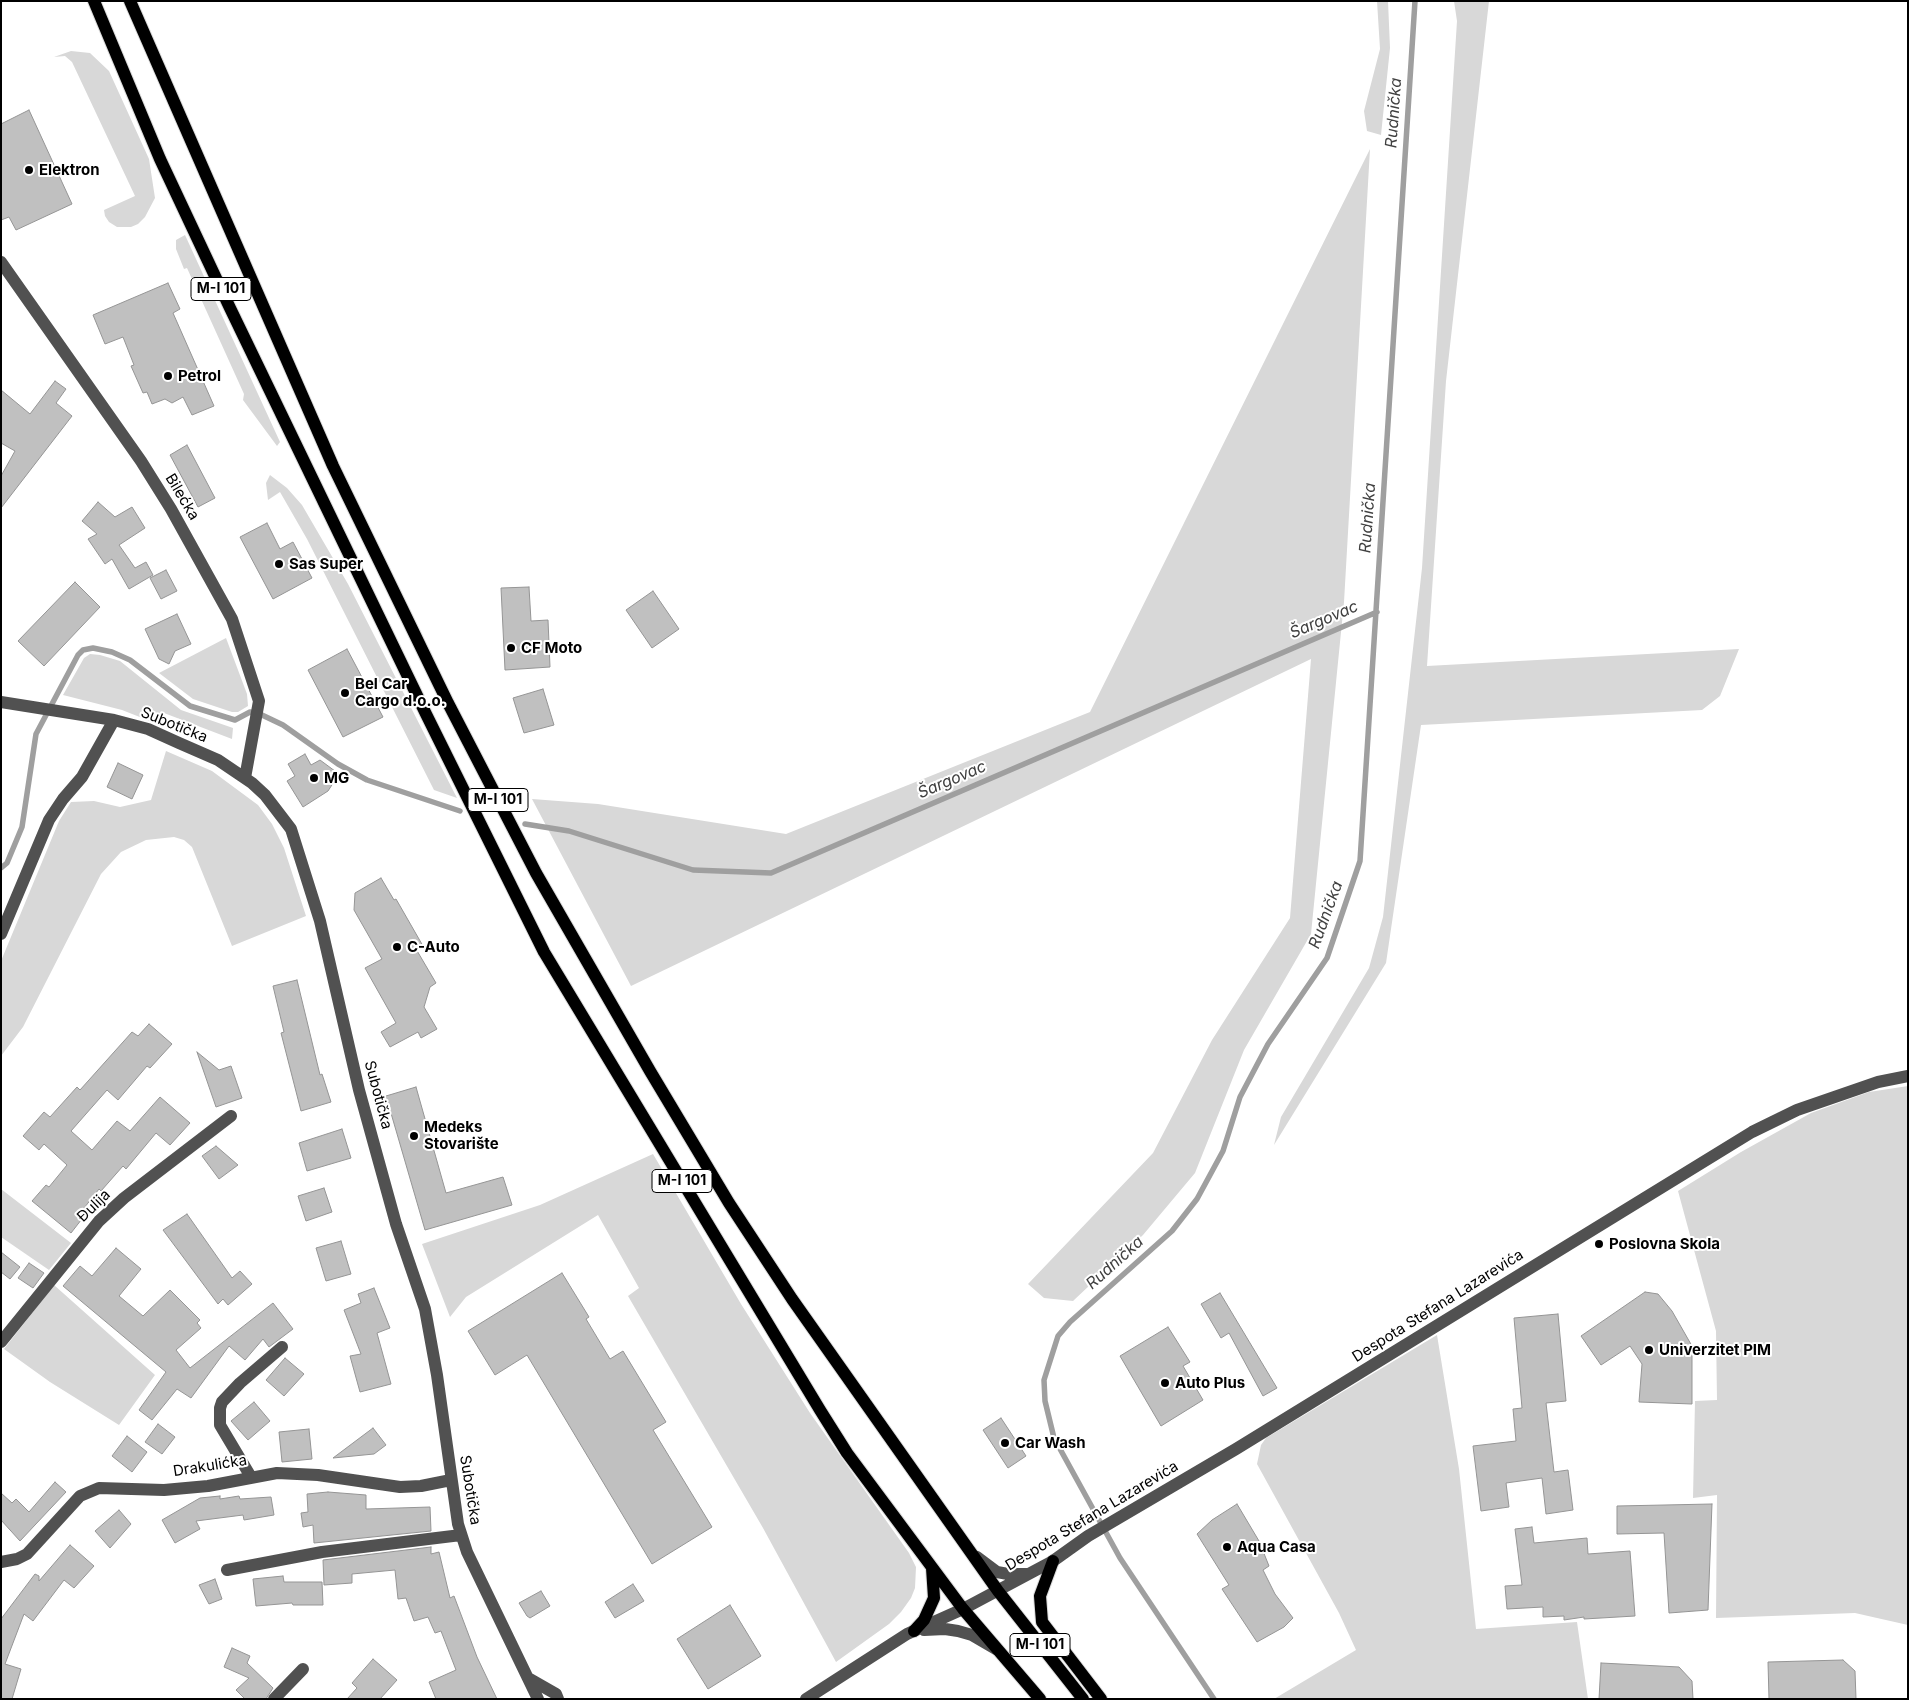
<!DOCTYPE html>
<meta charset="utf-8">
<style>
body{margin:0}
#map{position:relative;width:1909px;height:1700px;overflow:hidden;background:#fff;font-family:Inter,sans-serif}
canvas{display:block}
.frame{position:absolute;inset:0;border:2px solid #000;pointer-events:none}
</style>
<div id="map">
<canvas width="1909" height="1700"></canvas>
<div class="frame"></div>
</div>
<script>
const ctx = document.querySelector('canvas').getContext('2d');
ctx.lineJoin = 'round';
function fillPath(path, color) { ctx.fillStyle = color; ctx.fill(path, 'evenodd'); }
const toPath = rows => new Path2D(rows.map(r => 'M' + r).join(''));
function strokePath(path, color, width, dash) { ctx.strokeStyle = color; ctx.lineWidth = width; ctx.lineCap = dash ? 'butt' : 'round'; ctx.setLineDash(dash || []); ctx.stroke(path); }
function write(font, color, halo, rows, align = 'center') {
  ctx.font = font + ' Inter,sans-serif'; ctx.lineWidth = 4; ctx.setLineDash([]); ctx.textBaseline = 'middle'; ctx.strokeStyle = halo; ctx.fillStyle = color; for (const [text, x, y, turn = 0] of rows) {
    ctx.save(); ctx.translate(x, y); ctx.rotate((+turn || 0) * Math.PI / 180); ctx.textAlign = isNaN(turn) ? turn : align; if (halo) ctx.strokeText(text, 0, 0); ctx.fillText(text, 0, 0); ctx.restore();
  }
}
fillPath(toPath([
 [1377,1,1388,1,1390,48,1381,135,1367,131,1364,111,1380,49],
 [1454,1,1489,1,1446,381,1427,666,1739,649,1720,696,1702,710,1421,725,1386,963,1274,1145,1281,1117,1369,968,1383,917,1422,568,1457,21],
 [71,51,90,53,109,71,149,159,155,198,145,217,138,224,131,227,117,227,109,222,105,216,104,210,135,196,72,62,65,56,54,57],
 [1370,149,1344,602,1311,934,1244,1050,1195,1173,1143,1235,1073,1301,1044,1298,1028,1284,1153,1153,1212,1040,1290,918,1311,659,631,986,532,799,598,804,786,834,1090,712],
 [185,235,280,442,277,446,243,400,244,394,187,268,184,269,176,249,176,240],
 [270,475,287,488,302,505,348,584,457,798,434,790,307,539,280,492,268,500,266,483],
 [226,638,247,694,248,706,238,712,232,712,193,699,159,673],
 [90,654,100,655,120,661,181,710,233,728,232,739,164,713,160,725,122,710,63,695,84,658],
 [166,751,212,771,258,805,272,824,284,848,306,916,232,946,192,847,184,840,174,837,146,840,121,852,101,874,23,1027,1,1056,1,961,59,821,71,802,94,801,120,807,151,800],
 [1908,1086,1908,1625,1855,1613,1716,1618,1717,1495,1693,1498,1695,1401,1717,1400,1716,1331,1678,1191,1741,1152,1811,1113,1869,1092],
 [653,1154,741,1304,810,1413,909,1553,916,1567,915,1588,911,1598,901,1612,889,1624,836,1662,763,1528,628,1296,639,1288,598,1215,466,1297,450,1317,422,1244,540,1205],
 [1,1189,71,1243,49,1270,1,1237],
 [54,1285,155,1375,119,1425,50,1382,4,1349],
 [1437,1335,1459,1469,1476,1629,1577,1622,1588,1699,1274,1699,1356,1650,1339,1613,1257,1464,1261,1445,1266,1438]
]), '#d8d8d8');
strokePath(toPath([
 [525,824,569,831,693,870,771,873,1377,612],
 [1,868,7,863,22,827,36,734,78,655,83,650,93,648,112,652,130,660,190,706,235,720,250,712,262,715,283,725,338,764,367,780,460,811],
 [1214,1699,1120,1558,1054,1438,1045,1401,1044,1380,1058,1336,1070,1322,1172,1231,1197,1199,1223,1151,1240,1097,1268,1044,1327,958,1360,861,1415,1]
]), '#9f9f9f', 5.5);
const building = toPath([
 [29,110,72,204,16,230,9,217,1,220,1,124,29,110],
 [168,283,180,309,173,313,214,406,192,415,183,397,172,403,165,399,152,404,147,392,143,393,131,366,134,365,123,337,105,344,93,315,168,283],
 [55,381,66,389,56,403,72,416,1,508,1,476,15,451,1,443,1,390,30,414,55,381],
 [187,445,215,498,198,507,170,455,187,445],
 [98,502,115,517,132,507,145,528,119,545,135,568,146,562,153,575,129,589,112,559,105,564,88,539,97,534,82,521,98,502],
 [267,523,280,549,293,542,312,578,273,599,240,537,267,523],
 [166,570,177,591,161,599,150,578,166,570],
 [75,582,100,607,44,666,18,641,75,582],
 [529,587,531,621,548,620,550,667,505,670,501,588,529,587],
 [653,591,679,629,652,648,626,610,653,591],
 [177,614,191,644,175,651,169,664,159,659,145,629,177,614],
 [347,649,383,717,343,737,308,670,347,649],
 [543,689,554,725,524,733,513,698,543,689],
 [305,754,311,765,320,760,339,774,328,791,303,807,287,781,295,776,288,764,305,754],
 [118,763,143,775,132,799,107,787,118,763],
 [381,878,394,900,396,899,423,946,416,949,436,983,430,987,424,1007,437,1029,421,1038,418,1032,390,1047,381,1032,396,1023,365,968,382,959,354,910,355,893,381,878],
 [297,980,320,1075,322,1074,331,1102,301,1111,281,1033,284,1032,273,986,297,980],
 [149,1024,172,1044,150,1068,147,1066,118,1100,107,1090,71,1131,92,1150,117,1121,130,1131,160,1097,190,1123,170,1145,156,1133,126,1169,123,1166,101,1191,99,1189,81,1212,85,1215,71,1233,32,1201,46,1185,49,1187,67,1165,44,1144,39,1150,23,1136,44,1112,50,1117,77,1087,80,1090,132,1032,138,1036,149,1024],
 [197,1052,219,1070,231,1066,242,1098,216,1107,197,1052],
 [416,1087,446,1193,503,1177,512,1205,425,1230,386,1096,416,1087],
 [342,1129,351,1158,307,1171,299,1143,342,1129],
 [216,1146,238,1165,219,1179,202,1156,216,1146],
 [324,1188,332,1212,306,1221,298,1196,324,1188],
 [187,1214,232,1278,240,1271,252,1284,228,1305,223,1299,218,1304,163,1230,187,1214],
 [341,1241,351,1274,326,1281,316,1248,341,1241],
 [116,1248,141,1269,119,1296,143,1316,170,1290,200,1320,197,1323,201,1328,176,1350,190,1368,273,1303,293,1329,269,1347,263,1339,245,1360,229,1346,191,1398,177,1389,152,1420,139,1410,166,1372,63,1286,80,1266,92,1276,116,1248],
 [1,1252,20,1267,10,1279,1,1272,1,1252],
 [29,1263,44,1273,33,1288,18,1278,29,1263],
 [562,1273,589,1317,586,1319,610,1359,623,1351,666,1422,653,1430,712,1527,652,1564,527,1355,495,1375,468,1331,562,1273],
 [374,1288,390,1328,377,1333,391,1384,360,1392,350,1356,361,1354,344,1310,361,1303,358,1294,374,1288],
 [1645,1292,1658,1294,1672,1311,1692,1346,1692,1404,1639,1402,1642,1364,1630,1346,1601,1365,1581,1336,1645,1292],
 [1220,1293,1277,1388,1263,1396,1229,1333,1221,1338,1201,1304,1220,1293],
 [1558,1314,1566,1401,1546,1403,1554,1472,1568,1470,1573,1510,1546,1514,1542,1478,1506,1483,1509,1507,1481,1511,1473,1446,1516,1441,1513,1409,1522,1408,1514,1318,1558,1314],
 [1168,1327,1190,1362,1183,1366,1203,1400,1161,1426,1120,1356,1168,1327],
 [285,1358,304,1374,284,1396,266,1380,285,1358],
 [254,1402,270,1421,248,1440,231,1421,254,1402],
 [1001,1418,1026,1456,1008,1468,983,1430,1001,1418],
 [158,1424,175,1437,162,1454,145,1442,158,1424],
 [373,1428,386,1445,374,1454,333,1458,373,1428],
 [309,1429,312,1459,282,1462,279,1432,309,1429],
 [127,1436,147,1452,132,1472,112,1456,127,1436],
 [55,1482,66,1492,20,1541,1,1520,1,1493,12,1503,16,1499,29,1512,55,1482],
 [328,1492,366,1495,366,1509,430,1507,431,1531,314,1543,313,1525,303,1527,301,1513,308,1512,307,1494,328,1492],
 [220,1496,220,1499,239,1496,240,1499,271,1497,274,1515,244,1520,243,1515,196,1521,200,1529,175,1543,162,1520,200,1498,220,1496],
 [1237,1504,1259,1541,1269,1566,1263,1570,1275,1594,1293,1618,1284,1627,1257,1642,1222,1589,1229,1585,1197,1534,1212,1520,1237,1504],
 [1712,1504,1708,1610,1669,1613,1664,1533,1617,1534,1617,1506,1712,1504],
 [119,1510,131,1524,110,1548,95,1531,119,1510],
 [1532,1527,1534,1543,1587,1538,1588,1554,1630,1551,1635,1616,1584,1619,1584,1617,1564,1620,1564,1616,1543,1617,1543,1607,1507,1609,1505,1586,1522,1585,1515,1529,1532,1527],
 [70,1545,94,1566,74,1588,64,1580,33,1621,24,1614,5,1664,21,1669,12,1699,1,1699,1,1619,35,1574,39,1576,39,1581,70,1545],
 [431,1547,431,1554,439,1552,450,1598,454,1596,477,1657,497,1699,436,1699,429,1682,456,1670,441,1631,435,1633,428,1617,414,1621,406,1598,398,1599,395,1570,352,1574,352,1583,324,1585,323,1560,431,1547],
 [283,1576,284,1582,322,1582,323,1605,293,1605,292,1603,256,1606,253,1579,283,1576],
 [215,1579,222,1599,209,1604,199,1585,215,1579],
 [633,1584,644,1601,615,1618,605,1602,633,1584],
 [541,1591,550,1606,530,1618,527,1616,519,1603,541,1591],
 [730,1605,761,1656,708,1689,677,1639,730,1605],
 [232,1648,250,1656,247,1663,273,1688,266,1699,245,1699,236,1690,249,1678,224,1667,232,1648],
 [373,1659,397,1680,380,1699,347,1699,357,1688,352,1683,373,1659],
 [1843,1660,1855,1671,1856,1699,1769,1699,1768,1662,1843,1660],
 [1601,1663,1679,1667,1692,1681,1693,1699,1599,1699,1601,1663]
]);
fillPath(building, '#c0c0c0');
strokePath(building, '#959595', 1);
const major = toPath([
 [94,1,160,159,230,308,426,714,544,952,820,1410,847,1453,963,1609,1040,1699],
 [130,1,333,466,448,703,536,873,650,1071,729,1203,792,1299,998,1591,1083,1699],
 [1053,1561,1040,1596,1042,1622,1101,1699],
 [914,1631,924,1620,934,1598,932,1568]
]);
strokePath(major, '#dbdbdb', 14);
strokePath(toPath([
 [1,262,141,461,171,509,232,619,259,701,245,778],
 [1,702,114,720,148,729,179,743,218,760,252,783,265,795,291,829,320,921,359,1090,396,1224,425,1309,437,1375,458,1524,467,1552,538,1699],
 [1,934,49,820,63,799,82,777,114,720],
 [1,1342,99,1221,124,1198,231,1116],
 [251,1477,220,1425,220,1408,222,1402,240,1383,282,1347],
 [977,1557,997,1572,1008,1574,1027,1574],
 [1,1562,17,1559,27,1554,80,1496,99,1488,164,1490,208,1486,277,1473,318,1475,400,1487,421,1486,451,1480],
 [227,1570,322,1552,461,1535],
 [924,1630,945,1629,958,1631,972,1635,996,1649],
 [528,1678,556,1694,558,1699],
 [274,1699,303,1669],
 [806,1699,907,1634,963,1609,1053,1561,1088,1536,1236,1449,1752,1132,1797,1110,1878,1082,1908,1076]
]), '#515151', 12);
strokePath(major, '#000', 12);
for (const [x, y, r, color] of [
 [29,170,5,"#000"],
 [168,376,5,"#000"],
 [279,564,5,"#000"],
 [511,648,5,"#000"],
 [345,693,5,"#000"],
 [314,778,5,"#000"],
 [397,947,5,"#000"],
 [414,1136,5,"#000"],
 [1599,1244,5,"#000"],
 [1649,1350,5,"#000"],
 [1165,1383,5,"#000"],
 [1005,1443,5,"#000"],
 [1227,1547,5,"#000"]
]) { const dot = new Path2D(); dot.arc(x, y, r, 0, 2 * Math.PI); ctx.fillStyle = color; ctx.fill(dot); strokePath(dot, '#fff', 2); }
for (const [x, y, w] of [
 [221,289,60],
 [498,800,60],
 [682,1181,60],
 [1040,1645,60]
]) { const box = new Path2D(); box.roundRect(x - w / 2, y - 11.5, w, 23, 4); ctx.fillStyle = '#fff'; ctx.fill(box); strokePath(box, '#000', 1); }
write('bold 14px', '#000', null, [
 ["M-I 101",221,289],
 ["M-I 101",498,800],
 ["M-I 101",682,1181],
 ["M-I 101",1040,1645]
]);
write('bold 15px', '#000', '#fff', [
 ["Elektron",39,170],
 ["Petrol",178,376],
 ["Sas Super",289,564],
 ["CF Moto",521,648],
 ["Bel Car",355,684],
 ["Cargo d.o.o.",355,701],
 ["MG",324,778],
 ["C-Auto",407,947],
 ["Medeks",424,1127],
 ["Stovarište",424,1144],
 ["Poslovna Skola",1609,1244],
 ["Univerzitet PIM",1659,1350],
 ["Auto Plus",1175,1383],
 ["Car Wash",1015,1443],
 ["Aqua Casa",1237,1547]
], 'left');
write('15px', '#000', '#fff', [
 ["Bilećka",182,497,59],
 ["Subotička",174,725,22],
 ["Subotička",378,1095,75],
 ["Đulija",94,1206,-44],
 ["Despota Stefana Lazarevića",1438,1306,-32],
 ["Drakulićka",210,1466,-9],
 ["Subotička",470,1490,81],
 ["Despota Stefana Lazarevića",1092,1516,-31]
]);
write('italic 16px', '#404040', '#fff', [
 ["Rudnička",1394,113,-86],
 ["Rudnička",1368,518,-86],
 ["Šargovac",1324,620,-23],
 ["Šargovac",952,780,-23],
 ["Rudnička",1326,915,-70],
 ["Rudnička",1115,1263,-42]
]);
</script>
